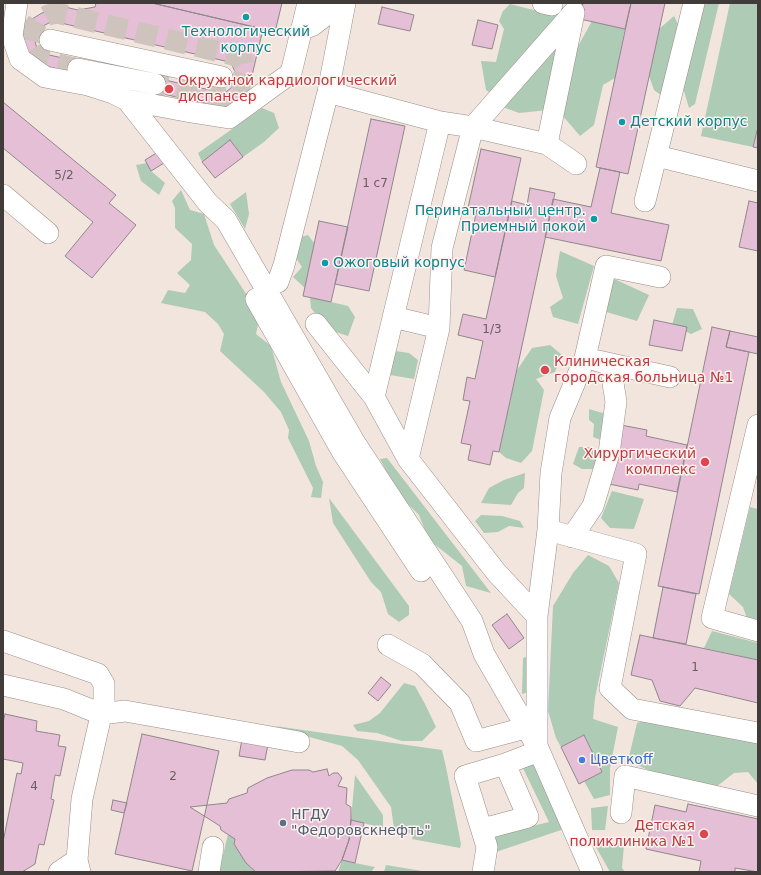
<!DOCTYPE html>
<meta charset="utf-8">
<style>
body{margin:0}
#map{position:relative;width:761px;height:875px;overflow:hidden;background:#f2e5de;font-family:"DejaVu Sans",sans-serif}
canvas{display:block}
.frame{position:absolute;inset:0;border:4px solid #413c39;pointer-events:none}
</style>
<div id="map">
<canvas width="761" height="875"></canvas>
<div class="frame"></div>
</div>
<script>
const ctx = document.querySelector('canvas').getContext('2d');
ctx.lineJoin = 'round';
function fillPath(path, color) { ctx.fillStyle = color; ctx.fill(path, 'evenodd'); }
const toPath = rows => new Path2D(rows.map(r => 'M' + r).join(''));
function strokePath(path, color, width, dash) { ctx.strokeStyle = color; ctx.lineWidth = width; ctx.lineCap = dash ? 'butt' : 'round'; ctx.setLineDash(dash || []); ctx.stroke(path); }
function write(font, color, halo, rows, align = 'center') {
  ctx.font = font + ' "DejaVu Sans",sans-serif'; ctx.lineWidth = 3; ctx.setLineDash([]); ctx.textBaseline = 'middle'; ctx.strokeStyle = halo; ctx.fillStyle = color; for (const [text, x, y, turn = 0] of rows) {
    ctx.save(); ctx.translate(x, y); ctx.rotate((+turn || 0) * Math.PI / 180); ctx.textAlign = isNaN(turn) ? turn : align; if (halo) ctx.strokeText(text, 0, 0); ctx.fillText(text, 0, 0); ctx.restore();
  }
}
fillPath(toPath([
 [701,3,719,3,695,104,689,108,683,88],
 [730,3,758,3,758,127,753,147,701,136],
 [510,4,561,17,492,94,486,90,481,61,496,62,504,29,499,21,503,11],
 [674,16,681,30,662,96,654,90,649,76,659,29],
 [592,21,625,29,615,78,603,85,594,125,580,136,562,115,572,57],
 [556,42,563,49,548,110,519,113,500,106],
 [262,108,274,113,279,128,264,142,243,157,230,140,202,162,198,153],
 [147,163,151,171,165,183,159,195,141,181,136,165],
 [181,190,190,210,204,214,214,245,260,315,256,334,271,346,281,382,309,441,316,466,323,482,321,498,311,497,313,488,288,438,289,430,281,412,264,392,220,351,224,334,218,324,205,312,161,303,168,290,185,293,190,285,177,273,191,260,192,244,175,228,175,208,172,201],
 [246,192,249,214,245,229,230,204],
 [308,235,314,243,305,288,293,277,302,267,296,258,301,237],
 [560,251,594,266,578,324,553,317,550,307,563,298,556,276],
 [612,278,649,295,637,321,603,311],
 [310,297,348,306,355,317,348,336,327,329,311,308],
 [677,308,693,309,702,329,691,334,672,325],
 [550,345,562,355,555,372,536,379,544,390,532,451,521,463,506,458,499,452,517,370,532,348],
 [395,351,409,353,418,360,414,379,390,375],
 [589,409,606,414,601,440,593,437,594,424,589,420],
 [579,447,593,447,598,455,593,469,582,469,573,464],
 [387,458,491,593,466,586,462,566,429,540,419,515,399,495,380,459],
 [525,473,524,488,518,493,511,505,481,503,489,488,504,480],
 [612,491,644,499,634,529,610,528,601,518],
 [329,498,409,606,409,615,399,622,388,614,381,592,371,582,333,523],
 [750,507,758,509,758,623,748,621,743,607,729,594],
 [481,515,502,516,520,521,524,528,509,526,498,532,484,533,475,521],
 [588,555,609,566,619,583,595,698,593,719,618,727,610,768,610,795,594,799,584,781,602,772,584,735,561,747,556,738,548,711,553,606,573,573],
 [712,631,758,643,758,660,704,648],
 [533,654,532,691,522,694,523,658],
 [404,683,415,686,425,704,436,727,422,741,402,741,377,733,357,731,353,725,369,721,380,713],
 [654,718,758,742,758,784,748,772,734,773,716,787,653,772,628,761,637,723],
 [275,726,442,750,446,767,461,844,460,848,412,839,413,834,394,829,391,807,358,760,342,746,302,735],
 [532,762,564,829,493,853,496,835,549,822,522,766],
 [355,775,383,815,383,828,351,820],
 [608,806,605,830,592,830,591,808],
 [228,834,235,839,234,844,246,863,256,872,219,872],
 [592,840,624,845,622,868,625,872,610,872],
 [342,860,355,863,375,867,371,872,338,872],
 [386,865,428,872,384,872]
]), '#aecbb5');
const building = toPath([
 [96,3,152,3,263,29,250,84,235,81,235,72,232,65,225,61,61,23,65,7,78,10,95,7,96,3],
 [152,3,282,3,275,32,152,3],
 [583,3,631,3,625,29,580,19,583,3],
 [631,3,665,3,628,174,596,167,631,3],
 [65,7,61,23,53,21,43,26,37,33,35,41,37,49,45,54,80,62,77,74,38,64,25,51,24,41,26,29,32,19,42,13,65,7],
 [382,7,414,15,410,31,378,24,382,7],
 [478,20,498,25,492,49,472,45,478,20],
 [156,78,219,92,226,92,232,87,235,81,250,84,247,92,235,102,226,105,218,106,154,92,156,78],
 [3,102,116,195,109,203,136,225,92,278,65,256,93,222,3,148,3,102],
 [371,119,405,126,369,291,335,284,371,119],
 [758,127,758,148,753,147,758,127],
 [230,140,243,157,215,178,202,162,230,140],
 [481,149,521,158,495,277,464,270,477,209,468,208,481,149],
 [158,152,164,163,151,171,145,160,158,152],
 [600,168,620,172,611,213,669,225,661,261,545,237,553,199,591,207,600,168],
 [530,188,555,193,499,452,493,451,490,465,468,460,471,445,461,443,470,401,463,400,467,377,475,379,483,341,458,335,463,314,486,319,512,201,527,205,530,188],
 [749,201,758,203,758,251,739,247,749,201],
 [319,221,348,227,331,302,303,296,319,221],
 [654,320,687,327,682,351,649,345,654,320],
 [712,327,730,331,726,347,749,352,699,594,658,586,712,327],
 [730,331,758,337,758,354,726,347,730,331],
 [621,425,647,430,646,436,687,445,677,492,639,484,638,490,609,484,621,425],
 [663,587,696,594,686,644,653,638,663,587],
 [507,614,524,638,509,649,492,625,507,614],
 [640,635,758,660,758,703,695,688,680,706,660,701,652,680,631,675,640,635],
 [381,677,391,685,378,701,368,693,381,677],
 [5,714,37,721,36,731,60,735,58,746,66,747,60,776,55,775,51,799,54,800,44,845,39,844,35,864,22,872,3,872,3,842,17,773,21,774,23,763,3,759,3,722,5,714],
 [142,734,219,751,192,871,115,854,142,734],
 [584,735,602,772,579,784,561,747,584,735],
 [242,739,268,744,265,760,239,756,242,739],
 [327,769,329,776,333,773,338,773,342,778,338,786,347,788,346,804,351,807,351,820,349,840,342,860,335,871,256,872,246,863,234,844,235,839,221,830,220,826,190,807,227,803,229,799,247,793,248,788,267,778,292,770,309,770,313,772,327,769],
 [113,800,127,803,124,813,111,810,113,800],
 [688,804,758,819,758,872,735,868,735,872,699,872,701,861,646,849,655,805,686,812,688,804],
 [351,820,364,823,355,863,342,860,349,840,351,820]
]);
fillPath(building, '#e4bfd5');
strokePath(building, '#91868c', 1);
strokePath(toPath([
 [78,69,42,60,34,54,30,48,29,41,32,30,38,21,48,15,57,13,237,56,243,62,245,71,239,90,231,96,225,99,218,98,155,84]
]), '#cfc3bd', 21, [21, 10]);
const minor = toPath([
 [17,3,12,36,20,59,45,77,88,85,113,93,127,100,191,112,229,118,291,73,308,3],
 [543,3,552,5,552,3],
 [301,30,313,25,326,15,329,3],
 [50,40,222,77],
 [78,69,155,84],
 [328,92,440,122,473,127,547,144,576,164],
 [127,100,208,203,226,220,355,443,472,621,484,654,537,746,592,872],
 [440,122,374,397,408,459,496,572,537,616],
 [547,144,574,13],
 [657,156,758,181],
 [3,195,48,233],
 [645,201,694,3],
 [278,282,284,265,328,92,345,3],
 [256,299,343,453,421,571],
 [393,317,439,328],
 [316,324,374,397],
 [598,361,670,377],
 [758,425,712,618,758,631],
 [408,459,439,328,442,248,473,127,574,12],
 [548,530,636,554,610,688,632,709,758,733],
 [572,537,593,506,609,453,616,402,610,364],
 [3,641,98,674,104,684,104,702,82,799,77,860,80,872],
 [388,645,422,664,460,703,476,741,525,728],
 [3,685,64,699,101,714,125,711,299,742],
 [537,746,537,616,548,530,551,473,560,418,585,358,606,266,660,277],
 [505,764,539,751],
 [621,813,625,776,758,806],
 [483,829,528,817,505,764,465,776,487,847,483,872],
 [59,872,77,860],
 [209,872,213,847]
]);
strokePath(minor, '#9a8e88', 22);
strokePath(minor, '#fff', 21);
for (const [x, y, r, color] of [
 [246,17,4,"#0f9aa8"],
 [169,89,5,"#e0444e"],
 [622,122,4,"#0f9aa8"],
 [594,219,4,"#0f9aa8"],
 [325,263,4,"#0f9aa8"],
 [545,370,5,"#e0444e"],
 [705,462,5,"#e0444e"],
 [582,760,4,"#3f7fe0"],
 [283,823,4,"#5c6f8a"],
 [704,834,5,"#e0444e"]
]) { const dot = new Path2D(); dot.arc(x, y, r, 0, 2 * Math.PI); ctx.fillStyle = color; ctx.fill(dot); strokePath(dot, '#fef3ee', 1.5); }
write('12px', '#6a5d60', null, [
 ["5/2",64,176],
 ["1 с7",375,184],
 ["1/3",492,330],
 ["1",695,668],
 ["2",173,777],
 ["4",34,787]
]);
write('14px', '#0d838f', '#fef3ee', [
 ["Технологический",246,32,"center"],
 ["корпус",246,48,"center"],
 ["Детский корпус",630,122],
 ["Перинатальный центр.",586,211,"right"],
 ["Приемный покой",586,227,"right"],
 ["Ожоговый корпус",333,263]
], 'left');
write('14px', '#be3a42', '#fef3ee', [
 ["Окружной кардиологический",178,81],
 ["диспансер",178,97],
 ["Клиническая",554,362],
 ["городская больница №1",554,378],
 ["Хирургический",696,454,"right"],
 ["комплекс",696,470,"right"],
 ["Детская",695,826,"right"],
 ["поликлиника №1",695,842,"right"]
], 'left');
write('14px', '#366cbe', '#fef3ee', [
 ["Цветкоff",590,760]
], 'left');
write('14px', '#4e5e75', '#fef3ee', [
 ["НГДУ",291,815],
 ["\"Федоровскнефть\"",291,831]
], 'left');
</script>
